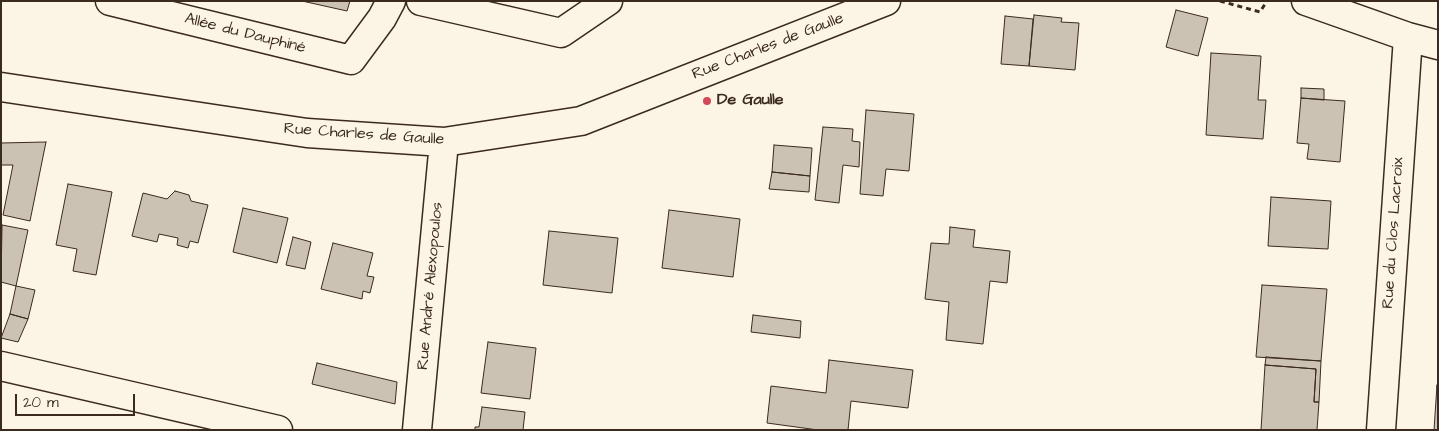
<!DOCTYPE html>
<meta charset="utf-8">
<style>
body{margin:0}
#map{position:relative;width:1439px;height:431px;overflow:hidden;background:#fcf5e5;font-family:"Architects Daughter",sans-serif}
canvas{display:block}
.frame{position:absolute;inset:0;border:2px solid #3b2a1e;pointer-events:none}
.scale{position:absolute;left:15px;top:394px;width:120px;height:22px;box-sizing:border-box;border:2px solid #3b2a1e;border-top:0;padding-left:6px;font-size:15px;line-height:18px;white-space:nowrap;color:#3b2a1e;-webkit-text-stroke:4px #fcf5e5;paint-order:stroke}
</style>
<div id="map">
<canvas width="1439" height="431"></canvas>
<div class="frame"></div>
<div class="scale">20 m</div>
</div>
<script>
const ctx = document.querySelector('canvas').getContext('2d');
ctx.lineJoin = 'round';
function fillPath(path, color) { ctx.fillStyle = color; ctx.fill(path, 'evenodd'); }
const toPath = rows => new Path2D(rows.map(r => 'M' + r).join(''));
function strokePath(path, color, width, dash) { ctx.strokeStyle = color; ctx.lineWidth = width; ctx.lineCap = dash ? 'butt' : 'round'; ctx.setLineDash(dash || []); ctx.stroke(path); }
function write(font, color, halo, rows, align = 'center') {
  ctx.font = font + ' "Architects Daughter",sans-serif'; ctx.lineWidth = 4.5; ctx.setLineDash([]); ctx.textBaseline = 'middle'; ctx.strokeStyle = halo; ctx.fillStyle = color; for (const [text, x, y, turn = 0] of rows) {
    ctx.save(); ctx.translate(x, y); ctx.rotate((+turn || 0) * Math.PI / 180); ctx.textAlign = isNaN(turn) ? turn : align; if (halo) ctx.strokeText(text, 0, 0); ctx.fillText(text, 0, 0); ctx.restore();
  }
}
const building = toPath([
 [302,1,350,1,347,11,302,1],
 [1176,10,1208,18,1198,56,1166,47,1176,10],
 [1034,15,1062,18,1061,22,1079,23,1075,70,1029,66,1034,15],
 [1005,16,1033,19,1029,66,1001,64,1005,16],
 [1211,53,1261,56,1258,100,1266,100,1263,139,1206,135,1211,53],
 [1301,88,1324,89,1324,100,1301,98,1301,88],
 [1301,98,1345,101,1340,162,1307,159,1309,144,1297,143,1301,98],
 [866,110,914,114,909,171,886,169,883,196,860,194,866,110],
 [823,127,853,129,852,141,860,142,859,167,843,165,839,203,815,200,823,127],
 [46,142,30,221,3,215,13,165,1,165,1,143,46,142],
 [774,145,812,148,810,176,772,172,774,145],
 [772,172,810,176,809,192,769,189,772,172],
 [68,184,112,192,96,275,73,271,77,249,56,245,68,184],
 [175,191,189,195,191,201,208,205,198,243,190,241,188,248,177,245,178,238,159,234,157,242,132,236,143,193,167,199,175,191],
 [1271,197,1331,201,1328,249,1268,246,1271,197],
 [243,208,288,218,277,263,233,252,243,208],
 [669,210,740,219,733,277,662,268,669,210],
 [2,225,28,230,16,286,1,282,2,225],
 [950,227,975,230,973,247,1010,251,1007,283,990,281,983,344,946,340,949,302,925,299,931,243,949,244,950,227],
 [549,231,618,238,612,293,543,285,549,231],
 [293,237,311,242,305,269,286,265,293,237],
 [333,243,373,253,367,276,374,277,370,293,363,291,362,299,321,289,333,243],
 [1262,285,1327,289,1321,361,1256,357,1262,285],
 [16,286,35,290,28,319,10,314,16,286],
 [10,314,28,319,18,342,1,338,10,314],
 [753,315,801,321,800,338,751,332,753,315],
 [488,342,536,348,530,399,481,393,488,342],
 [1266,357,1321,361,1319,402,1314,402,1316,369,1265,365,1266,357],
 [829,360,913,370,908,408,851,401,848,430,818,430,767,423,771,386,826,393,829,360],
 [317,363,397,382,395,404,312,384,317,363],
 [1265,365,1316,369,1314,402,1319,402,1317,430,1261,430,1265,365],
 [1437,385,1438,430,1434,430,1437,385],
 [482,407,525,412,523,430,475,430,475,427,479,427,482,407]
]);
fillPath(building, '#ccc2b3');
strokePath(building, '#3b2a1e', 1);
const minor = toPath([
 [110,1,351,60,382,18,391,1],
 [421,1,561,33,608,1],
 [1306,1,1408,37,1438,45],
 [1,87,307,133,444,142,581,121,886,1],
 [1,366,278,430],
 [417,430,444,142],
 [1381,430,1408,37]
]);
strokePath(minor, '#3b2a1e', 31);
strokePath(toPath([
 [1220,1,1260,12,1267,1]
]), '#3b2a1e', 3, [5, 4]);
strokePath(minor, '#fcf5e5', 28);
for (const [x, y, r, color] of [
 [707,101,5,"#d1495b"]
]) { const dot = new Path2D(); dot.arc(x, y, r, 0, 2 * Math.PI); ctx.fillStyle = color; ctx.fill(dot); strokePath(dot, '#fcf5e5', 2); }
write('16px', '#3b2a1e', '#fcf5e5', [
 ["Allée du Dauphiné",245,34,14],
 ["Rue Charles de Gaulle",768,47,-21],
 ["Rue Charles de Gaulle",364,135,4],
 ["Rue du Clos Lacroix",1394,233,-86],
 ["Rue André Alexopoulos",431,286,-85]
]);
write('bold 16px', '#3b2a1e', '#fcf5e5', [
 ["De Gaulle",717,101]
], 'left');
</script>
